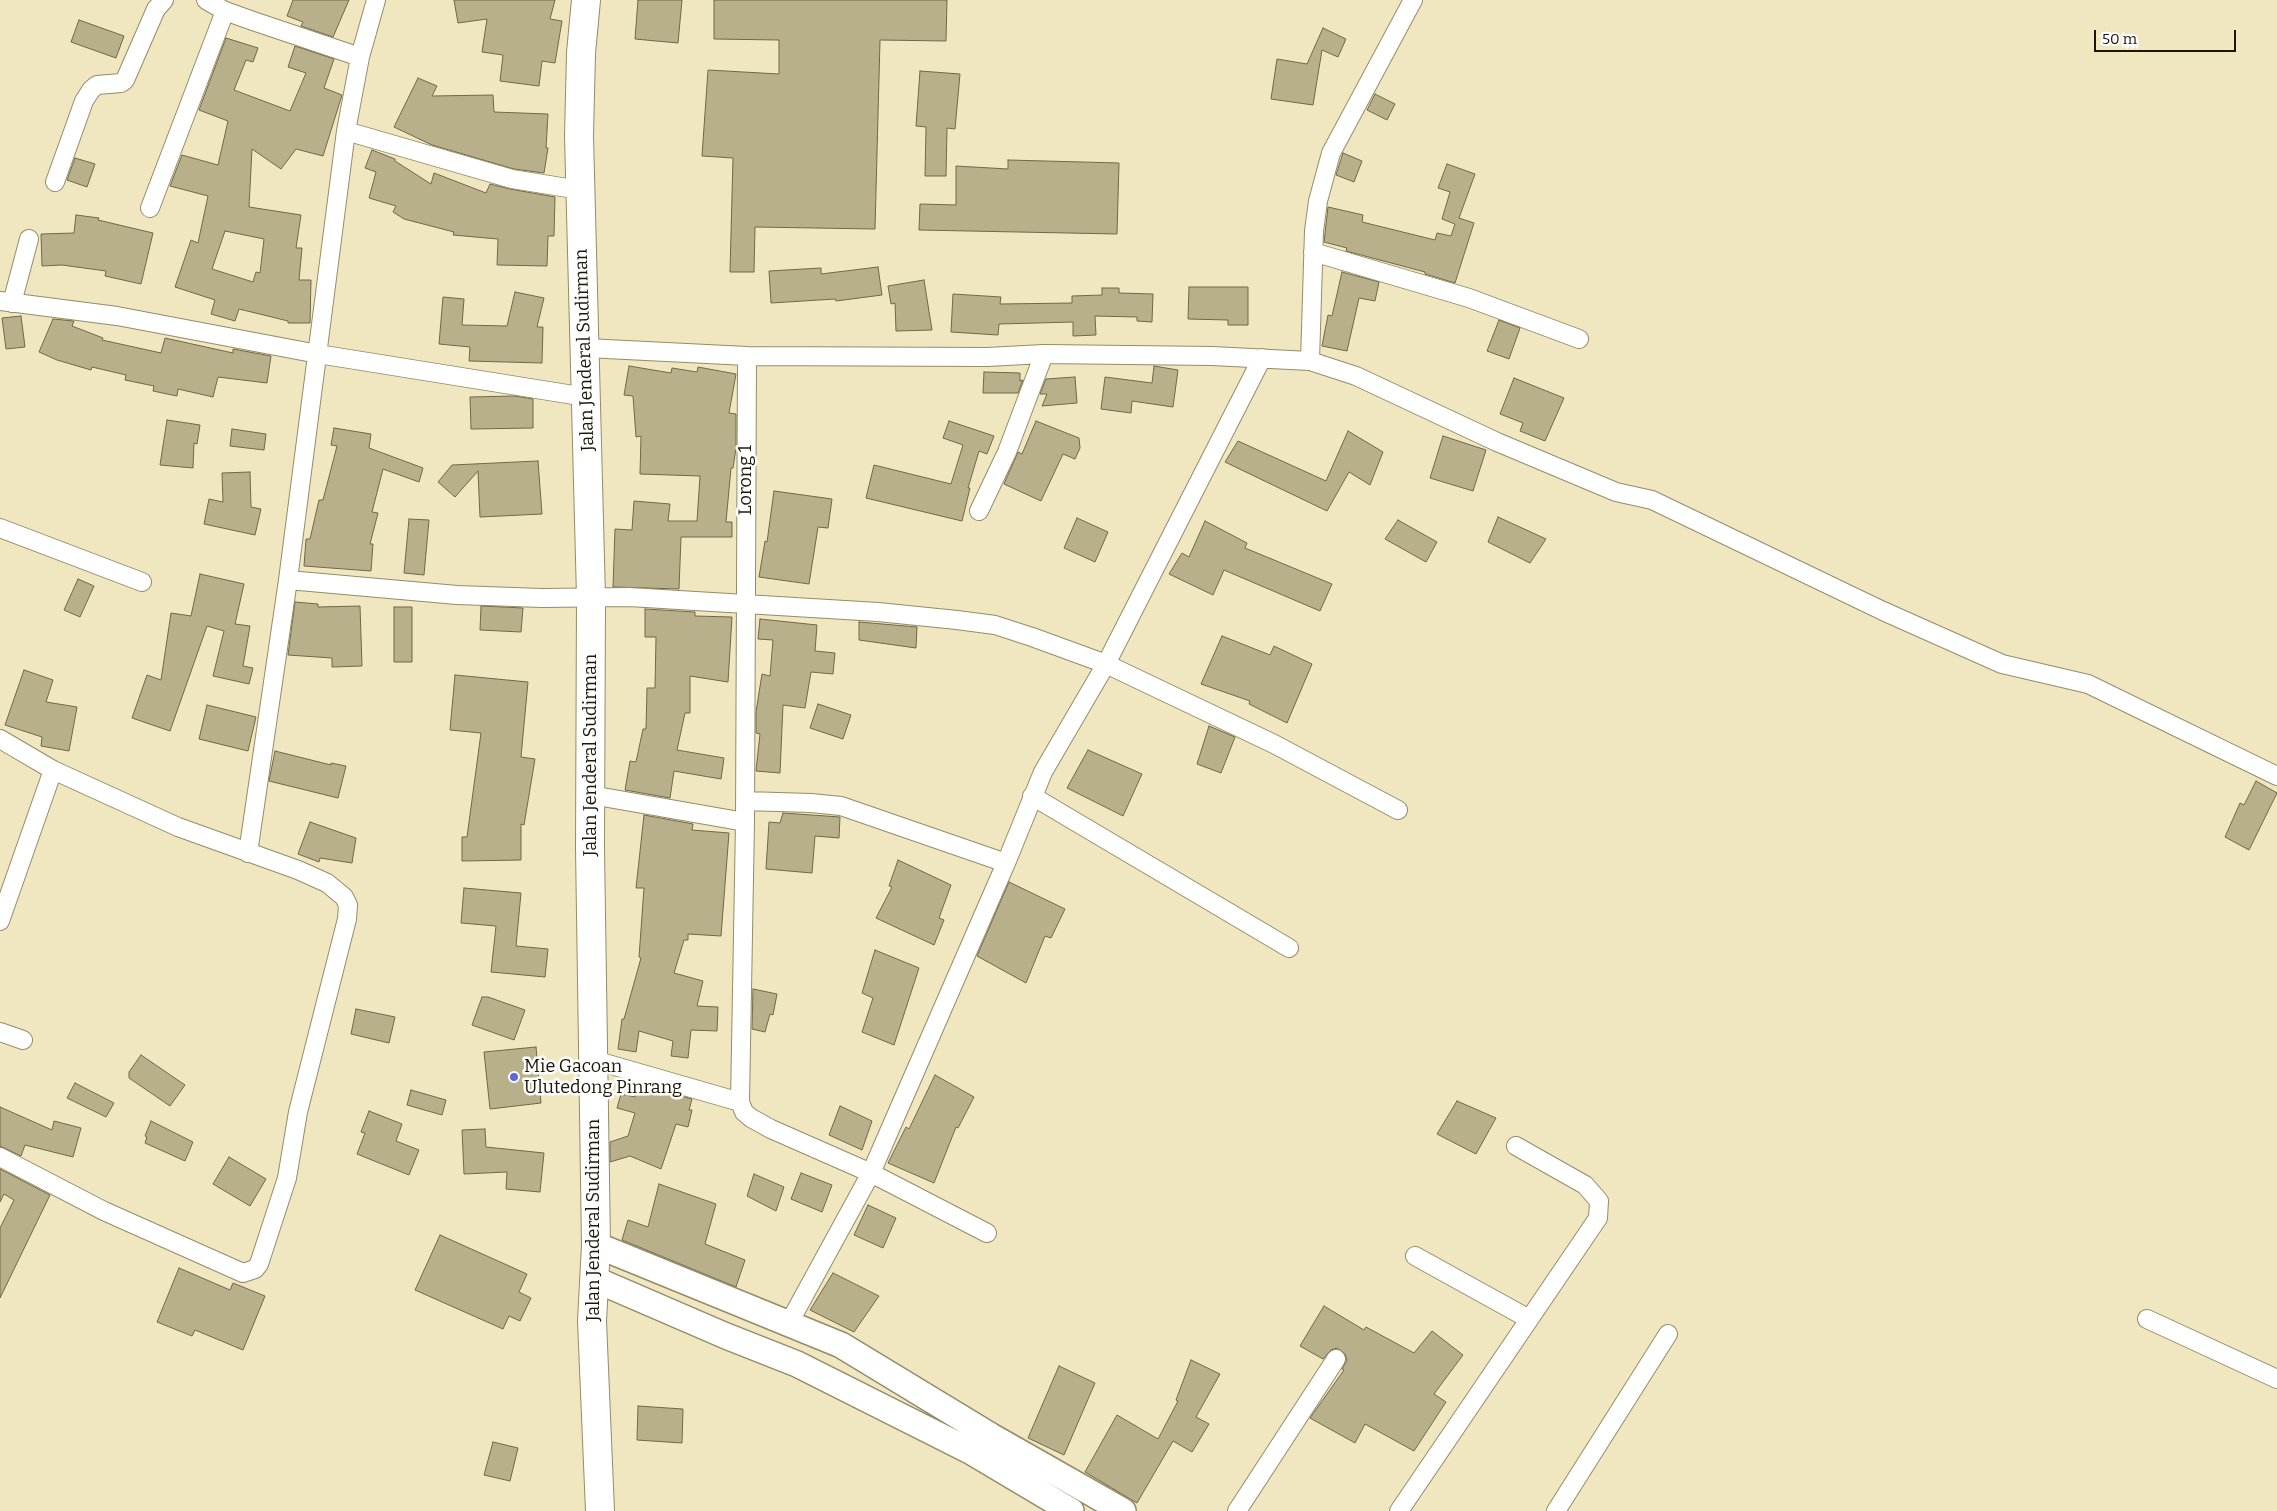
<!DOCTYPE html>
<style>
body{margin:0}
#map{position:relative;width:2277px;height:1511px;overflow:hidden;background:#f0e7c1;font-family:Bitter,serif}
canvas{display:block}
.scale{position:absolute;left:2094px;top:30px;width:142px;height:22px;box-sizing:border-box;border:2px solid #1a1709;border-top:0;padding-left:6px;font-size:15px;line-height:18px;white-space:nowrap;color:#1a1709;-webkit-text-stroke:4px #fff;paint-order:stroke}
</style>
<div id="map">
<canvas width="2277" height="1511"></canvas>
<div class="scale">50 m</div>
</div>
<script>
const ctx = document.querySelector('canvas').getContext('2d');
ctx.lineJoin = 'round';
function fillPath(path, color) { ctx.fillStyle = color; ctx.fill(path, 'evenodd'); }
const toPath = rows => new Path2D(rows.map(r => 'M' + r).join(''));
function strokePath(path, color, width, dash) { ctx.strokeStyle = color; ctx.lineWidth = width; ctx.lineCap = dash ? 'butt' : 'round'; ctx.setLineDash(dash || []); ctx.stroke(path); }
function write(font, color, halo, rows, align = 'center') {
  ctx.font = font + ' Bitter,serif'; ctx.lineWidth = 5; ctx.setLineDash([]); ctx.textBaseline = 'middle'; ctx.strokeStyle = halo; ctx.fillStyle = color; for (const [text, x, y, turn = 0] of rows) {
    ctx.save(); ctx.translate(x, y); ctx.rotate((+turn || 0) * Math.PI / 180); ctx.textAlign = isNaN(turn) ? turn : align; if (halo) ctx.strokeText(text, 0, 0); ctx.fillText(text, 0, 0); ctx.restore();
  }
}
const building = toPath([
 [293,0,349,0,333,37,301,26,303,22,287,16,293,0],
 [454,0,555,0,550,19,562,21,555,63,542,61,539,86,500,81,503,55,482,52,487,19,458,23,454,0],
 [638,0,682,0,678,43,635,39,638,0],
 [714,0,947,0,946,41,880,40,875,229,755,227,754,272,730,272,733,158,702,156,708,70,779,74,779,40,714,39,714,0],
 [79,20,124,36,116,58,71,42,79,20],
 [1323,28,1346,39,1338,57,1322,50,1313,105,1271,99,1277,59,1307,64,1323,28],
 [226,38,258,48,253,62,246,60,234,90,290,111,306,73,288,67,295,46,334,59,324,88,342,95,323,156,296,149,281,169,252,149,249,207,301,215,296,248,302,248,299,280,311,280,310,323,288,323,288,321,239,309,235,321,211,314,215,300,175,287,191,240,198,243,208,196,170,186,182,155,218,165,228,121,199,110,226,38],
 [225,231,264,239,260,273,256,272,253,282,212,269,225,231],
 [920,71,960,74,955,129,947,128,946,176,925,176,926,127,916,126,920,71],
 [418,78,437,86,432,96,493,95,494,112,548,114,546,148,548,148,544,173,514,169,432,145,394,127,418,78],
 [1375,94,1395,104,1387,120,1367,110,1375,94],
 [372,150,395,159,395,161,431,184,434,173,486,193,490,184,510,189,555,197,554,236,548,236,547,266,497,265,498,239,453,235,454,232,404,219,393,212,396,206,369,198,376,172,365,168,372,150],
 [1343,153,1362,161,1354,182,1336,175,1343,153],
 [75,158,95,164,87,187,67,180,75,158],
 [1008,160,1119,163,1117,234,919,230,920,204,956,205,956,166,1008,169,1008,160],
 [1447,164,1475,174,1459,218,1474,223,1455,283,1425,274,1425,272,1346,251,1347,248,1324,242,1328,207,1363,215,1362,222,1435,240,1437,233,1451,236,1455,224,1442,219,1450,192,1438,188,1447,164],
 [76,215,99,218,98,220,153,233,141,284,105,276,106,271,62,265,42,266,41,234,74,233,76,215],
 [878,267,882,295,836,301,835,299,771,303,769,271,821,268,821,274,878,267],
 [1342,272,1379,282,1375,301,1359,298,1347,351,1322,346,1328,315,1332,316,1342,272],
 [924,280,932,330,896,331,895,303,891,304,888,286,924,280],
 [1189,287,1248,287,1248,325,1228,325,1228,320,1188,319,1189,287],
 [1102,288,1119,288,1119,293,1153,294,1152,322,1137,321,1137,317,1095,316,1096,335,1073,336,1073,322,999,324,998,335,951,332,953,294,1001,297,1000,304,1072,303,1072,296,1102,295,1102,288],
 [515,292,544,298,537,327,543,327,542,363,469,361,470,347,439,344,443,297,464,299,462,325,507,326,515,292],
 [21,316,25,347,6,349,2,318,21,316],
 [53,319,74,321,72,326,103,338,102,340,161,353,165,338,233,353,233,349,271,356,267,383,218,377,213,397,178,389,177,396,153,391,154,386,125,380,126,375,92,367,91,370,57,360,39,352,53,319],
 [1499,320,1520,328,1509,359,1487,351,1499,320],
 [629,366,671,373,672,368,697,372,698,367,736,374,729,413,736,414,736,448,733,468,731,468,726,522,732,522,732,537,681,537,679,589,613,587,615,529,632,530,634,501,670,504,668,521,697,521,700,476,640,474,641,436,636,437,633,396,624,395,629,366],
 [1154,366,1178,370,1173,407,1132,401,1131,413,1101,409,1105,377,1152,383,1154,366],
 [984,372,1020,373,1020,381,1023,380,1018,393,983,393,984,372],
 [1075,377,1077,403,1042,406,1047,394,1040,394,1046,379,1075,377],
 [1514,378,1564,398,1545,441,1520,431,1523,423,1500,414,1514,378],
 [515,396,533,399,533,428,471,429,470,397,515,396],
 [167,420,200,425,197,444,194,443,193,468,160,465,167,420],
 [949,421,994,436,987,454,979,451,968,488,970,488,962,521,866,498,874,465,951,484,963,445,943,438,949,421],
 [1036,421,1079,438,1080,448,1075,459,1063,454,1041,501,1004,484,1018,452,1022,454,1036,421],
 [334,428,371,434,369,448,423,468,419,482,383,469,372,512,378,513,370,544,373,544,371,571,304,566,306,539,310,539,319,500,323,500,337,446,331,445,334,428],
 [232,429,266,434,264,450,230,446,232,429],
 [1348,431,1383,452,1370,485,1349,472,1327,511,1225,462,1238,441,1326,481,1348,431],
 [1443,436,1486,450,1473,491,1430,478,1443,436],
 [538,461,542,514,480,517,478,471,455,497,438,482,452,465,538,461],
 [250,472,251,507,261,509,255,535,204,524,209,499,223,502,222,473,250,472],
 [774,491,832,499,828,528,818,527,809,584,759,577,765,541,767,542,774,491],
 [1498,517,1546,539,1530,563,1488,542,1498,517],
 [1077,518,1108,532,1095,562,1064,548,1077,518],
 [409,519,429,520,424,575,404,573,409,519],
 [1398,520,1437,542,1426,562,1385,539,1398,520],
 [1205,521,1247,543,1245,548,1332,584,1320,611,1224,570,1213,595,1169,574,1182,553,1189,557,1205,521],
 [200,574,244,584,235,624,250,626,243,666,253,668,249,684,213,676,224,631,207,626,170,731,132,718,147,675,161,680,171,613,191,616,200,574],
 [78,579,94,586,80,617,64,610,78,579],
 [295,602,318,604,318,607,360,606,362,666,332,667,332,658,288,655,295,602],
 [481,606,523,608,521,632,480,630,481,606],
 [394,607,412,607,412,662,394,662,394,607],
 [645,609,695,612,695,616,732,617,728,682,690,676,690,713,685,713,677,750,724,758,721,779,674,771,670,798,625,790,630,761,636,762,643,729,646,729,647,688,655,688,656,637,645,637,645,609],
 [760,619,817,625,815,651,835,653,833,674,811,672,805,708,783,705,780,773,756,771,760,734,756,733,756,712,762,674,770,676,773,640,758,639,760,619],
 [859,622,917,627,916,648,859,640,859,622],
 [1222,636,1270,655,1274,646,1312,664,1287,723,1249,704,1250,701,1201,684,1222,636],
 [24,670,53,680,46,702,77,707,69,751,41,746,42,737,5,725,24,670],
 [455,675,528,682,521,757,535,759,524,825,521,824,521,860,462,861,462,837,467,837,481,733,450,730,455,675],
 [818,704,851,715,843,739,810,728,818,704],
 [207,705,256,717,248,751,199,739,207,705],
 [1209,726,1235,737,1221,773,1197,764,1209,726],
 [1088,750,1142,774,1123,816,1067,788,1088,750],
 [275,751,331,765,331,763,346,766,338,798,269,781,275,751],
 [2256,781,2277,793,2249,850,2225,837,2240,803,2244,805,2256,781],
 [783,813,840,817,839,838,815,836,812,873,766,869,769,822,780,823,783,813],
 [644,815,693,824,692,830,729,833,721,936,688,934,688,940,684,940,674,973,703,981,697,1006,718,1007,717,1031,691,1030,688,1058,671,1056,673,1041,639,1031,636,1052,618,1049,622,1019,624,1019,641,958,639,957,644,888,636,888,644,815],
 [310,822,356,838,352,863,320,858,319,862,298,854,310,822],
 [898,860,951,885,939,918,944,920,934,945,876,918,892,887,889,886,898,860],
 [1009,882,1065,909,1051,938,1045,936,1026,983,977,956,1009,882],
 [464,888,521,893,516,946,548,949,545,977,491,972,496,926,461,923,464,888],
 [875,950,919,968,894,1045,862,1032,873,998,862,993,875,950],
 [753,989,777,994,773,1015,770,1014,765,1032,752,1029,753,989],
 [482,997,488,997,525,1010,514,1040,472,1025,482,997],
 [356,1009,395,1017,389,1043,351,1034,356,1009],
 [536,1047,541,1103,490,1109,484,1052,536,1047],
 [141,1055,185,1085,170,1106,129,1078,129,1072,141,1055],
 [935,1075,974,1097,958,1128,956,1127,934,1183,888,1163,906,1127,909,1129,935,1075],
 [75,1083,114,1103,106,1117,67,1098,75,1083],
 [638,1084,692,1099,689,1110,692,1110,688,1127,676,1124,661,1169,630,1156,610,1162,610,1142,628,1136,635,1113,617,1108,621,1094,635,1097,638,1084],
 [411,1090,446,1100,442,1115,407,1105,411,1090],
 [1457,1101,1496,1118,1476,1154,1437,1134,1457,1101],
 [840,1106,872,1121,862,1150,829,1135,840,1106],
 [0,1107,52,1130,54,1121,81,1128,73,1157,25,1145,21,1156,0,1146,0,1107],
 [369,1111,402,1124,396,1141,419,1150,409,1175,357,1154,365,1133,361,1132,369,1111],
 [151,1121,193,1142,185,1161,145,1143,147,1137,145,1136,151,1121],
 [485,1129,486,1147,544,1153,540,1192,506,1189,507,1172,464,1174,462,1130,485,1129],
 [229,1157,266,1179,250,1206,213,1184,229,1157],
 [0,1169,50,1195,0,1298,0,1228,14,1200,4,1194,0,1202,0,1169],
 [801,1173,832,1185,822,1212,791,1199,801,1173],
 [754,1174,784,1187,776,1211,747,1196,754,1174],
 [659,1184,716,1204,705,1244,745,1260,736,1287,622,1240,628,1220,648,1227,659,1184],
 [868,1205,896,1218,883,1248,854,1235,868,1205],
 [440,1235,527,1274,519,1292,531,1298,520,1321,509,1316,503,1329,415,1290,440,1235],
 [179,1268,230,1290,233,1283,265,1296,243,1350,195,1330,192,1336,157,1322,179,1268],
 [833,1273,879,1296,854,1332,810,1310,833,1273],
 [1324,1306,1364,1330,1366,1327,1414,1353,1432,1331,1463,1355,1434,1394,1446,1402,1414,1451,1365,1424,1355,1443,1310,1418,1344,1370,1342,1369,1347,1360,1345,1354,1337,1348,1331,1350,1323,1359,1300,1346,1324,1306],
 [1191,1360,1220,1374,1196,1417,1209,1424,1192,1452,1173,1441,1137,1503,1085,1472,1117,1415,1158,1439,1178,1401,1176,1400,1191,1360],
 [1059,1366,1095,1383,1064,1455,1028,1438,1059,1366],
 [638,1406,683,1409,682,1443,637,1440,638,1406],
 [493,1442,518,1448,510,1481,484,1475,493,1442]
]);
fillPath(building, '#b8b08b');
strokePath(building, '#706845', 1);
const street = toPath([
 [206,0,225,11,253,21,360,57],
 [346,131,512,179,580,190],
 [55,182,84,101,91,90,97,85,121,83,125,80,156,9,164,0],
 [150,208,225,11],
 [1313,252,1469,298,1579,339],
 [0,301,117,316,318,354,586,397],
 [12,303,29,239],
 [586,348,747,356,987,357,1044,354,1212,356,1310,361,1356,376,1497,442,1616,492,1652,500,1883,611,2002,664,2088,684,2277,776],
 [747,356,745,822,740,1102,744,1112,751,1118,771,1129,871,1173,789,1323],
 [1262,358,1106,664,1274,744,1398,810],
 [1310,361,1314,231,1318,201,1331,153,1413,0],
 [979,511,1007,452,1044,354],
 [0,528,142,582],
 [288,580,457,595,542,598,629,597,878,612,957,620,995,625,1032,637,1106,664,1043,772,1006,863,871,1173,987,1233],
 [0,739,53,770,178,827,298,870,327,883,344,897,348,905,347,919,298,1112,287,1178,259,1264,255,1269,243,1273,225,1265,104,1211,0,1157],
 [591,795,745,822],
 [1032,796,1289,948],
 [745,801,811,803,841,806,1006,863],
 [248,853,288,580,346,131,360,57,376,0],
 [0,921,53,770],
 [0,1032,23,1040],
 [594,1060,740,1102],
 [1415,1256,1529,1319],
 [2147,1319,2277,1379],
 [1237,1511,1336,1359],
 [1399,1511,1598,1218,1599,1201,1585,1185,1516,1146],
 [1556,1511,1668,1334]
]);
const secondary = toPath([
 [596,1245,841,1345,991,1436,1123,1511],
 [594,1279,726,1336,797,1364,970,1451,1071,1511]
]);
const highway = toPath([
 [586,0,581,53,579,136,591,597,590,848,596,1245,592,1321,600,1511]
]);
strokePath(street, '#948c68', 20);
strokePath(secondary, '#948c68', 28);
strokePath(highway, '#948c68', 30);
strokePath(street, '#fff', 18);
strokePath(secondary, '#fff', 25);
strokePath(highway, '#fff', 28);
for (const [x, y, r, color] of [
 [514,1077,5,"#5f66de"]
]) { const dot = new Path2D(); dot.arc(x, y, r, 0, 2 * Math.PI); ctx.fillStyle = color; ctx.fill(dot); strokePath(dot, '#fff', 2); }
write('18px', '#1a1709', '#fff', [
 ["Jalan Jenderal Sudirman",585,350,-92],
 ["Lorong 1",746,480,-90],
 ["Jalan Jenderal Sudirman",591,755,-90],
 ["Jalan Jenderal Sudirman",594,1220,-90]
]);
write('18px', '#1a1709', '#fff', [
 ["Mie Gacoan",524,1067],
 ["Ulutedong Pinrang",524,1088]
], 'left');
</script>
